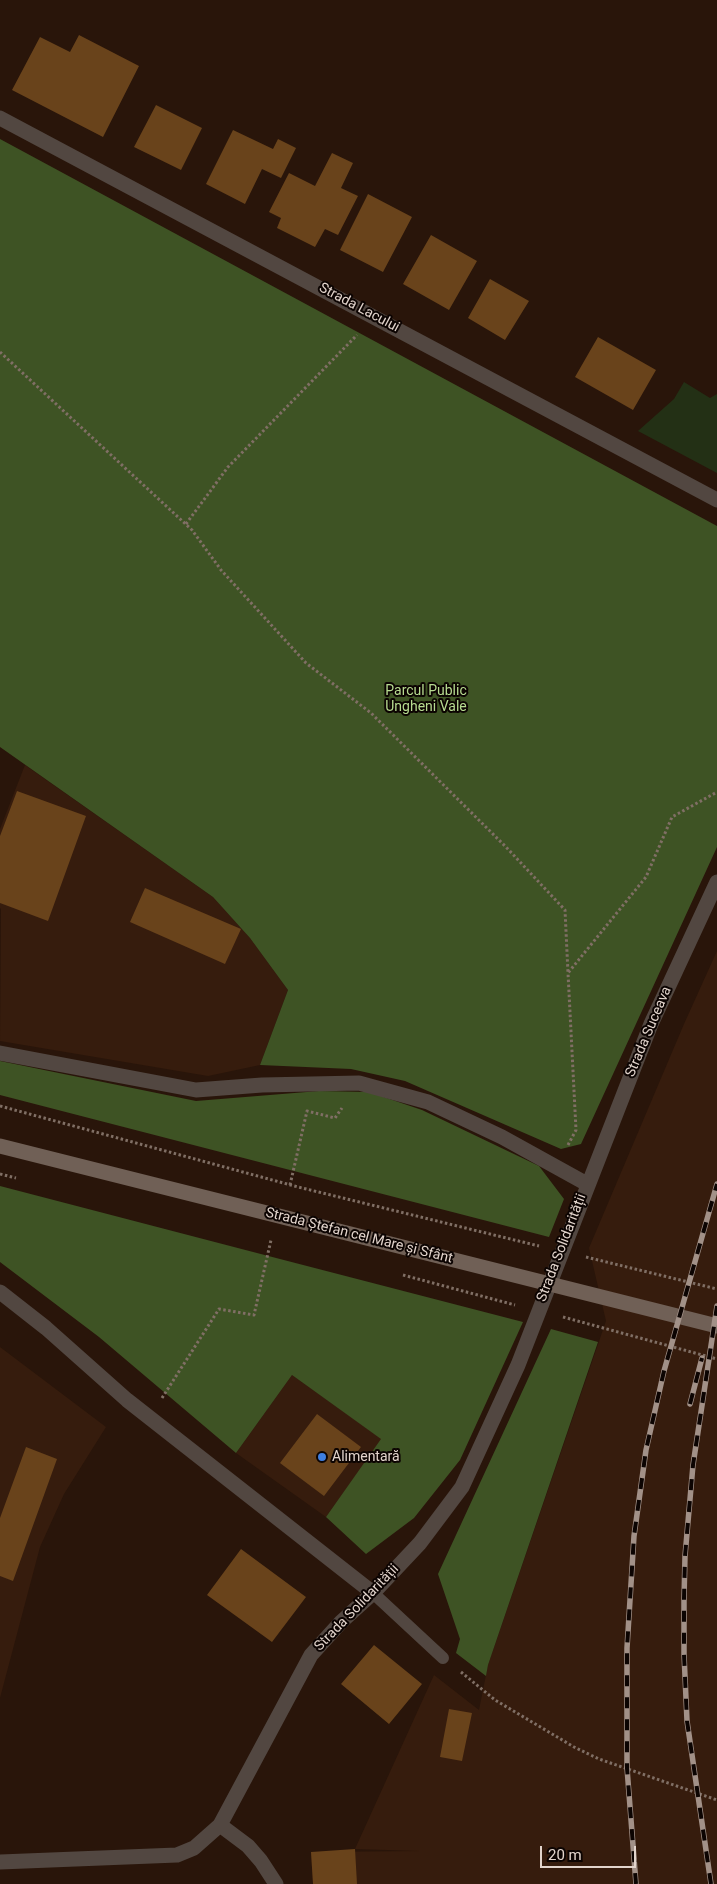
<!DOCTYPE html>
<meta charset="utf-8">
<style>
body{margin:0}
#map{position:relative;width:717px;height:1884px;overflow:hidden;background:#29150a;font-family:Roboto,sans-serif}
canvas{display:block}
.scale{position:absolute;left:540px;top:1846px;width:96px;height:22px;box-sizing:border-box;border:2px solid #e2d4cc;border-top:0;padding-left:6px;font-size:15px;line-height:18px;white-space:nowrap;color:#e2d4cc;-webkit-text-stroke:4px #0c0402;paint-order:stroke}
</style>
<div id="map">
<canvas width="717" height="1884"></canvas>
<div class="scale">20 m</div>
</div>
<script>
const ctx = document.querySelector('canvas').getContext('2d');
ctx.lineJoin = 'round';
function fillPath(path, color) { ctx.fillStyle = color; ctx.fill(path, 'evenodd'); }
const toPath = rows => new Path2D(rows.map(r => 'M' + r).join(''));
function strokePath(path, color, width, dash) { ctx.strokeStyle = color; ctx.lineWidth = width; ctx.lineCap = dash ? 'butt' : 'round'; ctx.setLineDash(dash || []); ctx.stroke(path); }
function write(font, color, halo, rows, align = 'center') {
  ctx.font = font + ' Roboto,sans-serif'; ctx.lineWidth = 4; ctx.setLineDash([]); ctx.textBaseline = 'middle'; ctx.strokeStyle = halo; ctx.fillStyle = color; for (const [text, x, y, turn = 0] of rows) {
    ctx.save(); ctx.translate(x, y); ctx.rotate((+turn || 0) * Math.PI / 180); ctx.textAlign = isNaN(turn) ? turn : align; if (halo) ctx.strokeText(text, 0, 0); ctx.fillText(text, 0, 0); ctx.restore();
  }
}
fillPath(toPath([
 [25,765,213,897,250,938,288,990,260,1065,208,1076,0,1041,1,909,0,908,0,829],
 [717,951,717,1884,313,1884,311,1852,419,1851,355,1849,434,1675,479,1710,488,1665,606,1321,589,1248,684,1024],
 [0,1347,106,1427,64,1494,40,1547,0,1698],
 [292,1375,382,1439,326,1517,236,1453]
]), '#361c0d');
fillPath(toPath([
 [684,382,710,398,717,394,717,473,638,431,674,399]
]), '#233015');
fillPath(toPath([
 [0,139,717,526,717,847,581,1144,561,1149,405,1081,351,1069,260,1065,288,990,250,938,213,897,0,747],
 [0,1061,196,1101,319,1091,369,1092,422,1110,539,1166,564,1199,549,1237,0,1095],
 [0,1186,280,1259,523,1322,460,1460,414,1518,366,1554,326,1517,381,1439,292,1375,236,1453,99,1337,0,1262],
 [551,1329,598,1342,488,1665,486,1676,456,1653,460,1639,438,1574]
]), '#3e5324');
fillPath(toPath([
 [79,35,139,66,103,137,12,90,40,37,70,52],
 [156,105,202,128,181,170,134,147],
 [233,130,273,149,278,139,296,148,281,178,262,169,245,204,206,184],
 [332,153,353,163,341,188,358,196,338,235,325,229,315,247,277,228,281,218,269,212,289,173,315,186],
 [368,194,412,217,383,272,340,250],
 [431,235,477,261,449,310,403,284],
 [490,279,529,301,505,340,468,318],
 [598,337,656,370,633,410,575,377],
 [17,791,86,816,48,921,0,903,0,836],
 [145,888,241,929,225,964,130,922],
 [317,1414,361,1447,324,1496,280,1463],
 [26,1447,57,1459,13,1581,0,1576,0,1518],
 [241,1549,306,1597,272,1642,207,1595],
 [374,1645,422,1684,389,1724,341,1684],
 [449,1709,472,1713,462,1761,440,1757],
 [355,1849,357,1884,313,1884,311,1852]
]), '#69431b');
strokePath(toPath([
 [0,352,192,530,221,570,306,663,371,713,506,847,565,910,568,973],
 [186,524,228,467,357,335],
 [0,1106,298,1187,539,1246],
 [568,1145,576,1130,568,973,646,877,672,817,717,792],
 [0,1174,16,1178],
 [290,1185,307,1111,335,1118,342,1108],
 [586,1257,717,1289],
 [403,1275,515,1305],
 [563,1317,717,1359],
 [162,1398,219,1309,254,1315,271,1240],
 [461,1672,495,1700,574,1747,599,1759,717,1800]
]), '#806f65', 3, [2.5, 2.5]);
strokePath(toPath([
 [373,1593,443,1658]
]), '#524741', 12);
strokePath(toPath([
 [0,118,717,500],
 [0,1053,196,1090,262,1085,359,1083,428,1102,502,1137,587,1184],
 [0,1292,46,1328,127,1400,373,1593],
 [220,1825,248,1846,261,1861,276,1884],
 [0,1862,177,1855,194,1848,220,1825,311,1655,341,1622,373,1593,420,1543,462,1487,518,1365,651,1024,717,882]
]), '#524741', 15);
strokePath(toPath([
 [0,1146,717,1326]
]), '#706056', 15);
const rail = toPath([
 [690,1404,702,1358],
 [636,1884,627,1768,627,1648,634,1536,646,1450,664,1371,717,1184],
 [711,1884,687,1721,684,1654,684,1599,685,1556,693,1465,717,1306]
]);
strokePath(rail, '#a29188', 5.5);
strokePath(rail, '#0c0402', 4, [11]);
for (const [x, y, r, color] of [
 [322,1457,5,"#3f7fe0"]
]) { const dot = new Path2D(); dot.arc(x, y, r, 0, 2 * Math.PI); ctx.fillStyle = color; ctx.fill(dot); strokePath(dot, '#0c0402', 2); }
write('14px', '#e2d4cc', '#0c0402', [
 ["Strada Lacului",359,308,28],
 ["Strada Suceava",649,1032,-67],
 ["Strada Ștefan cel Mare și Sfânt",359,1236,14],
 ["Strada Solidarității",562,1248,-69],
 ["Strada Solidarității",357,1608,-46]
]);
write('14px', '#b7db90', '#0c0402', [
 ["Parcul Public",426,691],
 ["Ungheni Vale",426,707]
]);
write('14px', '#e2d4cc', '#0c0402', [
 ["Alimentară",332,1457]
], 'left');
</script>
